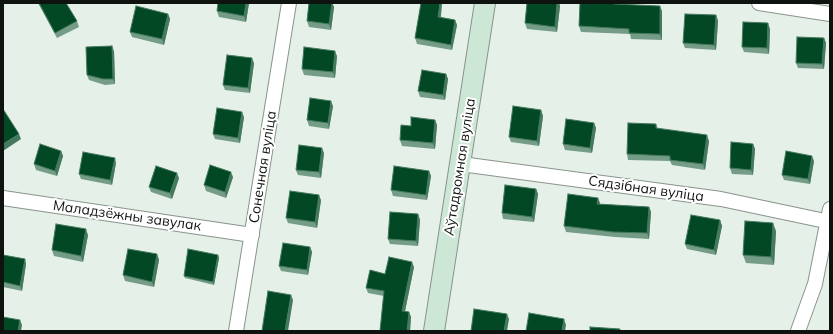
<!DOCTYPE html>
<meta charset="utf-8">
<style>
body{margin:0}
#map{position:relative;width:833px;height:334px;overflow:hidden;background:#e5f0e8;font-family:Mulish,sans-serif}
canvas{display:block}
.frame{position:absolute;inset:0;border:4px solid #0f1310;pointer-events:none}
</style>
<div id="map">
<canvas width="833" height="334"></canvas>
<div class="frame"></div>
</div>
<script>
const ctx = document.querySelector('canvas').getContext('2d');
ctx.lineJoin = 'round';
const toPath = rows => new Path2D(rows.map(r => 'M' + r).join(''));
function strokePath(path, color, width, dash) { ctx.strokeStyle = color; ctx.lineWidth = width; ctx.lineCap = dash ? 'butt' : 'round'; ctx.setLineDash(dash || []); ctx.stroke(path); }
function fillPath(path, color) { ctx.fillStyle = color; ctx.fill(path, 'evenodd'); }
function write(font, color, halo, rows, align = 'center') {
  ctx.font = font + ' Mulish,sans-serif'; ctx.lineWidth = 4; ctx.setLineDash([]); ctx.textBaseline = 'middle'; ctx.strokeStyle = halo; ctx.fillStyle = color; for (const [text, x, y, turn = 0] of rows) {
    ctx.save(); ctx.translate(x, y); ctx.rotate((+turn || 0) * Math.PI / 180); ctx.textAlign = isNaN(turn) ? turn : align; if (halo) ctx.strokeText(text, 0, 0); ctx.fillText(text, 0, 0); ctx.restore();
  }
}
const street = toPath([
 [759,3,830,14],
 [461,164,721,199,830,222],
 [3,198,252,235],
 [236,331,289,3],
 [798,331,815,284,830,209]
]);
const secondary = toPath([
 [434,331,485,3]
]);
strokePath(street, '#8a948c', 16);
strokePath(secondary, '#8a948c', 22);
strokePath(street, '#fff', 14);
strokePath(secondary, '#cce7d6', 20);
fillPath(toPath([
 [38,3,66,3,77,21,79,27,57,38],
 [249,3,246,22,219,17,217,11],
 [309,3,332,3,334,7,331,30,309,27,307,21],
 [416,3,442,3,441,17,455,20,457,25,452,50,417,44,415,38,421,4,416,4],
 [527,3,559,3,560,6,557,32,527,29,525,23],
 [580,3,615,3,616,4,662,11,662,40,631,39,630,34,581,32,579,26],
 [168,14,170,19,164,45,132,37,130,32],
 [716,15,718,21,716,50,685,48,683,43],
 [770,29,769,54,744,52,742,47],
 [824,38,826,43,824,69,798,68,796,63],
 [114,51,115,84,105,85,89,80,87,75],
 [337,56,335,78,304,75,302,69],
 [254,63,250,93,225,90,223,85],
 [446,74,448,79,445,100,420,97,418,91],
 [333,106,329,129,309,126,307,120],
 [541,110,543,116,539,146,511,142,509,137],
 [244,117,240,143,215,139,213,134],
 [435,120,437,125,435,149,402,146,400,140,411,126],
 [594,123,596,128,592,153,565,150,563,144],
 [656,124,658,129,709,141,705,170,672,165,670,161,628,160,627,154],
 [753,144,755,149,753,175,732,174,730,168],
 [61,151,63,156,57,176,36,170,34,164],
 [324,153,321,178,298,175,296,170],
 [814,161,810,184,784,180,782,175],
 [116,163,112,185,81,179,79,174],
 [429,171,431,176,427,200,393,196,391,190],
 [233,177,226,198,206,191,204,185],
 [179,178,172,199,151,192,149,187],
 [536,189,538,194,534,222,503,219,502,213],
 [598,198,600,204,649,207,651,212,649,239,615,237,566,232,564,226],
 [321,200,317,228,288,223,286,218],
 [418,214,420,220,418,246,390,244,388,239],
 [720,220,722,226,716,255,687,249,685,244],
 [776,231,774,265,746,263,743,255],
 [88,235,83,262,54,256,52,250],
 [310,247,312,252,308,275,281,271,279,266],
 [157,254,159,260,154,287,125,281,123,275],
 [3,255,25,259,26,264,22,291,3,287],
 [218,255,219,258,214,285,185,278,184,276],
 [414,267,405,311,409,312,411,317,410,331,380,331,384,296,368,293,366,288,385,274]
]), '#749c86');
fillPath(toPath([
 [246,3,249,3,246,22,244,16],
 [332,3,334,7,331,30,329,24],
 [440,3,442,3,440,22,438,17],
 [557,3,559,3,560,6,557,32,555,27],
 [660,6,662,11,662,40,660,34],
 [168,14,170,19,164,45,162,39],
 [716,15,718,21,716,50,714,45],
 [455,20,457,25,452,50,451,45],
 [768,23,770,29,769,54,767,48],
 [824,38,826,43,824,69,822,64],
 [112,46,114,51,115,84,113,79],
 [335,51,337,56,335,78,333,72],
 [252,58,254,63,250,93,248,88],
 [446,74,448,79,445,100,443,95],
 [331,101,333,106,329,129,328,123],
 [541,110,543,116,539,146,537,141],
 [242,112,244,117,240,143,238,138],
 [435,120,437,125,435,149,433,143],
 [594,123,596,128,592,153,590,148],
 [19,134,21,139,3,151,3,144],
 [707,135,709,141,705,170,703,164],
 [753,144,755,149,753,175,751,170],
 [322,148,324,153,321,178,319,172],
 [61,151,63,156,57,176,55,171],
 [812,156,814,161,810,184,808,179],
 [115,158,116,163,112,185,110,180],
 [429,171,431,176,427,200,426,195],
 [231,172,233,177,226,198,225,192],
 [177,173,179,178,172,199,170,193],
 [536,189,538,194,534,222,532,217],
 [319,195,321,200,317,228,315,222],
 [598,198,600,203,599,209,597,204],
 [649,207,651,212,649,239,647,233],
 [418,214,420,220,418,246,416,241],
 [720,220,722,226,716,255,714,250],
 [773,223,776,231,774,265,771,257],
 [86,229,88,235,83,262,81,256],
 [310,247,312,252,308,275,307,270],
 [157,254,159,260,154,287,152,282],
 [218,255,219,258,214,285,213,282],
 [25,259,26,264,22,291,20,286],
 [412,262,414,267,404,316,402,311],
 [291,295,293,300,288,331,285,331],
 [409,312,411,317,410,331,407,331],
 [507,314,509,319,507,331,504,331],
 [564,319,566,325,565,331,562,331],
 [20,320,22,325,21,331,18,331]
]), '#467a5f');
const building = toPath([
 [39,3,66,3,77,21,55,33,39,3],
 [218,3,246,3,244,16,217,11,218,3],
 [309,3,332,3,329,24,307,21,309,3],
 [421,3,440,3,438,17,455,20,451,45,415,38,421,3],
 [527,3,557,3,555,27,525,23,527,3],
 [580,3,614,3,614,4,660,6,660,34,629,33,629,29,579,26,580,3],
 [136,6,168,14,162,39,130,32,136,6],
 [685,14,716,15,714,45,683,43,685,14],
 [743,22,768,23,767,48,742,47,743,22],
 [797,37,824,38,822,64,796,63,797,37],
 [112,46,113,79,103,79,87,75,86,47,112,46],
 [304,47,335,51,333,72,302,69,304,47],
 [227,55,252,58,248,88,223,85,227,55],
 [422,70,446,74,443,95,418,91,422,70],
 [310,98,331,101,328,123,307,120,310,98],
 [513,106,541,110,537,141,509,137,513,106],
 [217,108,242,112,238,138,213,134,217,108],
 [3,109,19,134,3,144,3,109],
 [411,117,435,120,433,143,400,140,401,125,411,126,411,117],
 [566,119,594,123,590,148,563,144,566,119],
 [628,123,656,124,656,128,707,135,703,164,670,160,670,156,627,154,628,123],
 [731,142,753,144,751,170,730,168,731,142],
 [40,144,61,151,55,171,34,164,40,144],
 [299,145,322,148,319,172,296,170,299,145],
 [786,151,812,156,808,179,782,175,786,151],
 [83,152,115,158,110,180,79,174,83,152],
 [210,165,231,172,225,192,204,185,210,165],
 [156,166,177,173,170,193,149,187,156,166],
 [394,166,429,171,426,195,391,190,394,166],
 [505,185,536,189,532,217,502,213,505,185],
 [290,191,319,195,315,222,286,218,290,191],
 [568,194,598,198,597,204,649,207,647,233,613,232,564,226,568,194],
 [390,212,418,214,416,241,388,239,390,212],
 [691,215,720,220,714,250,685,244,691,215],
 [745,221,773,223,771,257,743,255,745,221],
 [56,224,86,229,81,256,52,250,56,224],
 [283,243,310,247,307,270,279,266,283,243],
 [128,249,157,254,152,282,123,275,128,249],
 [188,249,218,255,213,282,184,276,188,249],
 [3,255,25,259,20,286,3,282,3,255],
 [389,257,412,262,402,311,409,312,407,331,380,331,384,291,366,288,370,270,385,274,389,257],
 [268,291,291,295,285,331,262,331,268,291],
 [474,309,507,314,504,331,471,331,474,309],
 [529,313,564,319,562,331,526,331,529,313],
 [3,317,20,320,18,331,3,331,3,317],
 [590,327,620,329,620,331,590,331,590,327]
]);
fillPath(building, '#024824');
strokePath(building, '#467a5f', 1);
write('14px', '#0f1310', '#fff', [
 ["Сонечная вуліца",263,167,-81],
 ["Аўтадромная вуліца",460,167,-81],
 ["Сядзібная вуліца",646,189,8],
 ["Маладзёжны завулак",127,216,8]
]);
</script>
